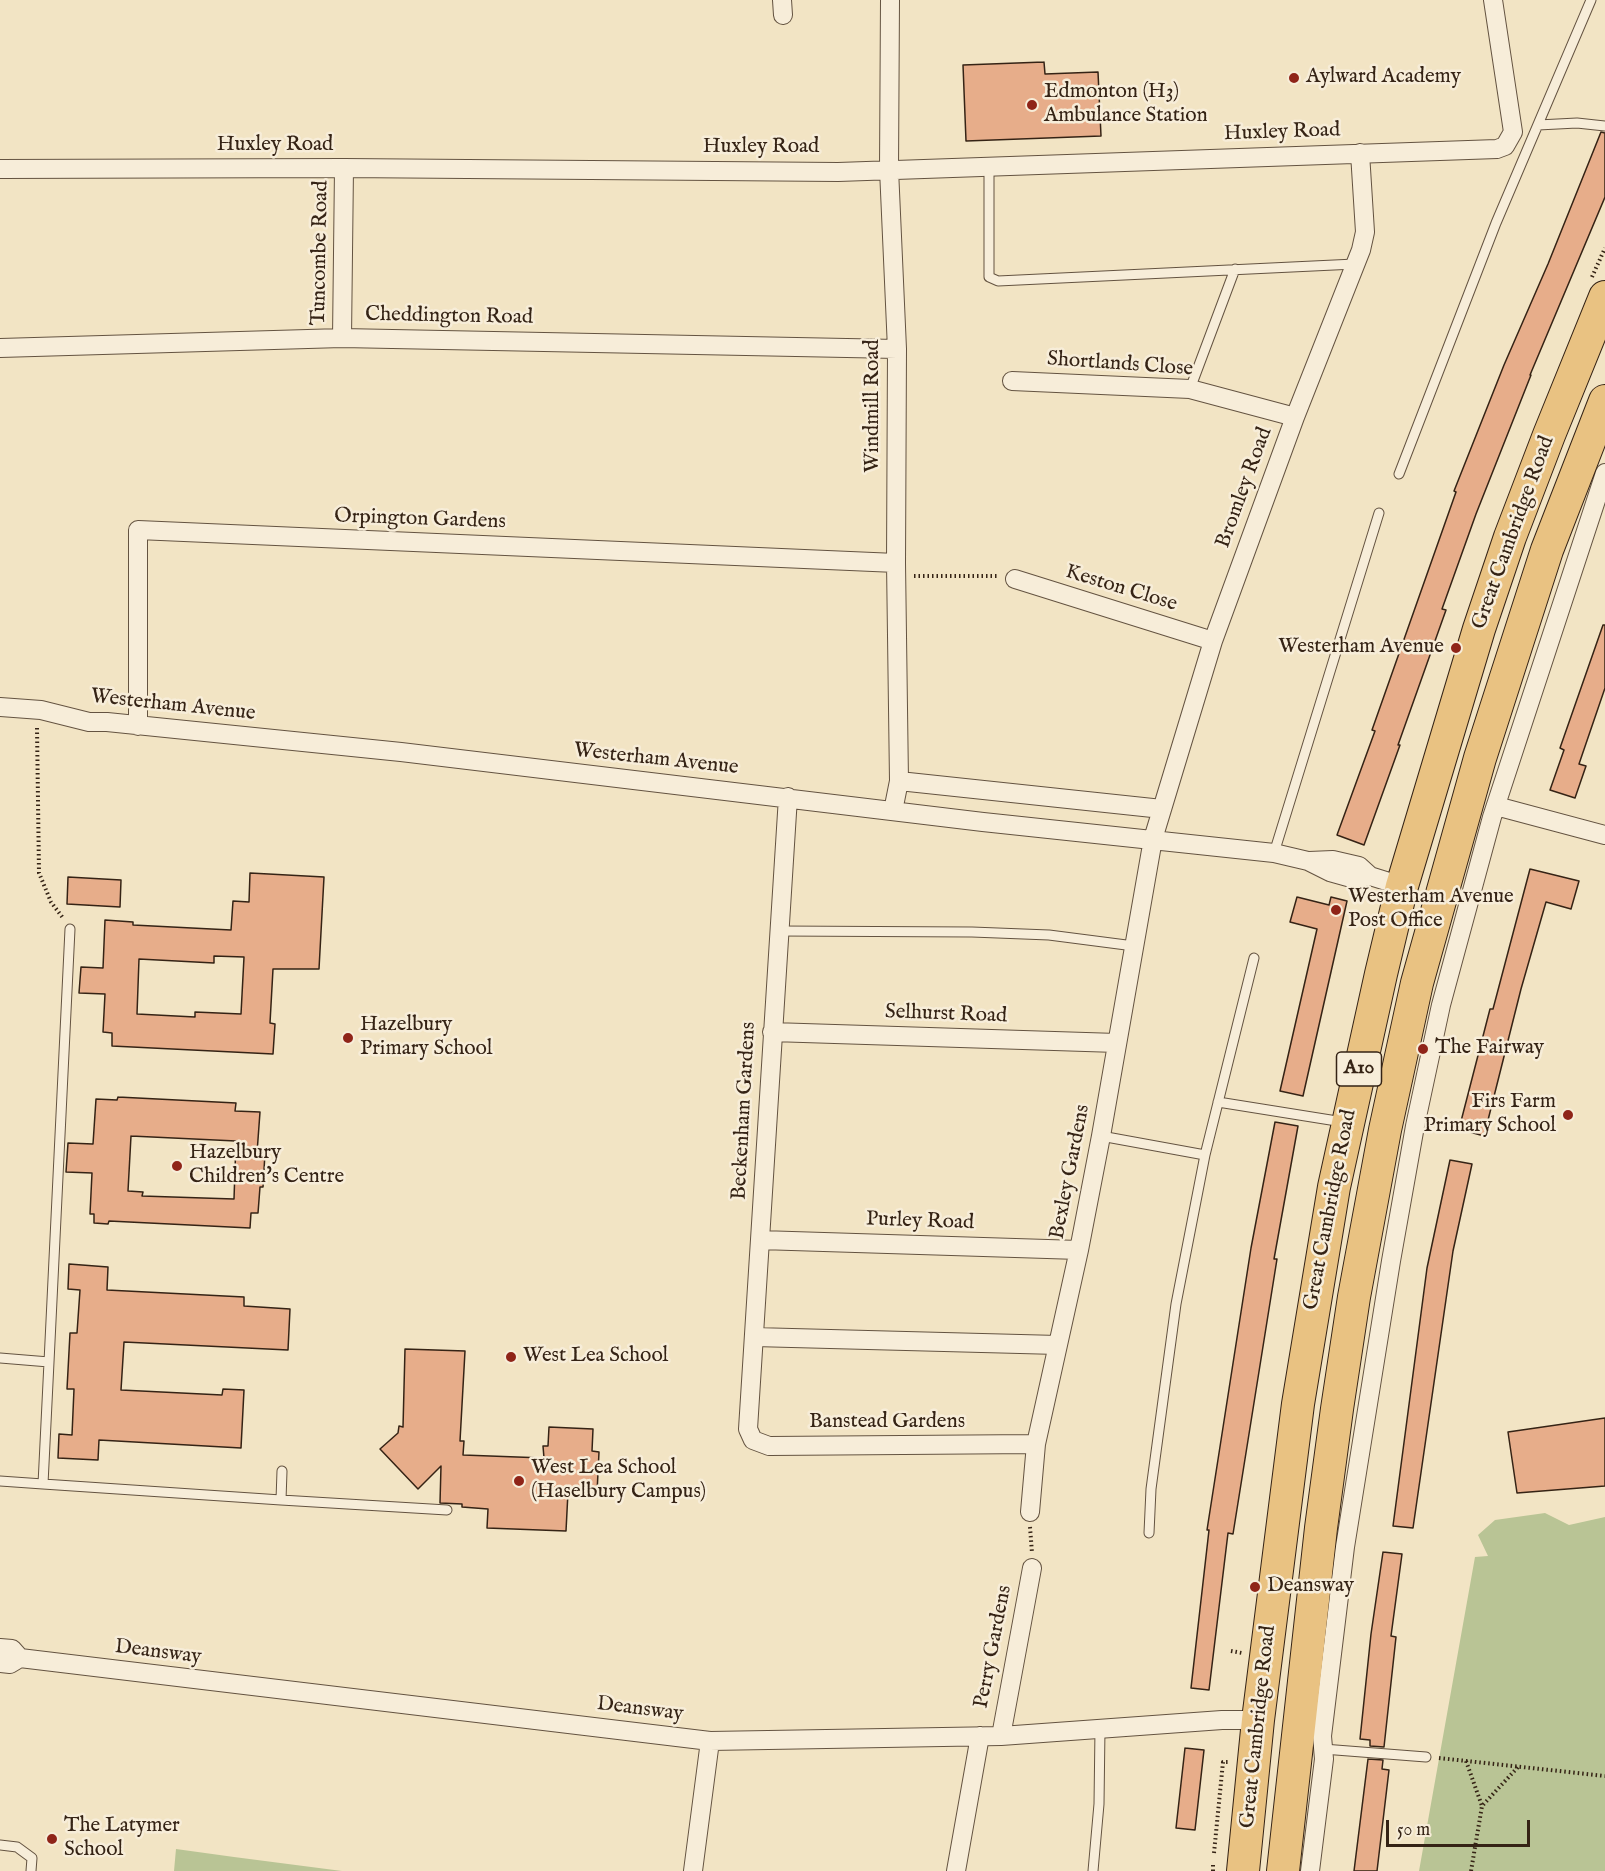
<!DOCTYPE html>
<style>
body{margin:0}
#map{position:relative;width:1605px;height:1871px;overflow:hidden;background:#f2e4c4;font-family:"IM FELL English",serif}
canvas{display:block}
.scale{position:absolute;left:1386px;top:1820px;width:144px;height:27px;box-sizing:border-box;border:3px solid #352315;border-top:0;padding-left:8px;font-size:18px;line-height:21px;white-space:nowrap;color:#352315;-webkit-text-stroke:4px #f7edd9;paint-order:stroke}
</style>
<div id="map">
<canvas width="1605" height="1871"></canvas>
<div class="scale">50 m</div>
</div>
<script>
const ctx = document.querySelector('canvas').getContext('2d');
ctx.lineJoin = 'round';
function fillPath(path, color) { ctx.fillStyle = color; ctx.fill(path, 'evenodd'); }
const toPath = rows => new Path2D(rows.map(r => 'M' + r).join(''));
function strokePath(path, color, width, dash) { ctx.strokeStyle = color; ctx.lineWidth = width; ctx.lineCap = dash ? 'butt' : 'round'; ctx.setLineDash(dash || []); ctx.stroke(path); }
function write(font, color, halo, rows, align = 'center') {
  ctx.font = font + ' "IM FELL English",serif'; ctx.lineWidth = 5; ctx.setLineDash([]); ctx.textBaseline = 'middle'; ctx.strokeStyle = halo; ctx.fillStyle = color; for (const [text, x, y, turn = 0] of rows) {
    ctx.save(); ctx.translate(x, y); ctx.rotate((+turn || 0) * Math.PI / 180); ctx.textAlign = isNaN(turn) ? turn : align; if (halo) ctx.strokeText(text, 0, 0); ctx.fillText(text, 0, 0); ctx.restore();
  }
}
fillPath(toPath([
 [1545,1513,1569,1525,1605,1517,1605,1871,1419,1871,1475,1557,1488,1556,1478,1535,1495,1520],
 [176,1849,234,1857,342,1871,174,1871]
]), '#b9c495');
const building = toPath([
 [1044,62,1045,74,1098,72,1101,136,966,141,963,65,1044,62],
 [1601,132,1605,133,1605,197,1530,375,1531,375,1476,514,1442,609,1446,610,1398,745,1400,745,1364,845,1337,835,1375,731,1372,730,1456,492,1454,491,1504,365,1548,264,1601,132],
 [1603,625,1605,625,1605,688,1579,764,1586,766,1575,798,1550,790,1564,750,1560,748,1603,625],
 [1530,869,1579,881,1571,909,1546,902,1521,989,1484,1136,1459,1129,1490,1009,1493,1009,1530,869],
 [250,873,324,877,319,969,273,969,270,1023,275,1024,273,1054,112,1046,112,1033,103,1032,105,994,79,993,81,967,103,968,105,920,133,922,133,925,231,930,233,901,249,902,250,873],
 [214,956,244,957,241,1014,195,1012,195,1017,137,1014,139,959,214,963,214,956],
 [68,877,121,880,120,907,67,904,68,877],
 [1297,897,1329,905,1331,897,1347,901,1303,1096,1280,1091,1317,929,1290,922,1297,897],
 [118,1097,236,1103,235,1111,260,1112,257,1153,265,1153,263,1187,260,1187,258,1213,251,1213,250,1228,109,1221,108,1224,94,1223,94,1214,90,1214,92,1173,66,1172,68,1143,93,1144,96,1099,117,1100,118,1097],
 [131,1136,236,1141,234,1199,142,1196,143,1192,128,1191,131,1136],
 [1275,1122,1298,1126,1274,1259,1277,1259,1233,1534,1228,1533,1209,1690,1191,1688,1209,1530,1207,1530,1251,1248,1275,1122],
 [1450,1160,1472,1164,1453,1251,1413,1528,1393,1526,1427,1268,1450,1160],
 [69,1264,108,1267,107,1290,244,1297,244,1306,290,1309,288,1350,124,1342,121,1390,222,1395,223,1389,244,1390,241,1448,99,1440,98,1460,58,1458,59,1434,72,1435,74,1389,67,1389,70,1333,77,1333,80,1290,68,1289,69,1264],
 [405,1349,465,1351,460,1441,464,1441,463,1455,544,1458,543,1446,548,1446,549,1427,593,1429,592,1451,599,1452,597,1493,568,1492,566,1531,487,1528,488,1509,462,1507,462,1504,440,1503,441,1466,418,1489,380,1449,398,1433,399,1426,403,1427,405,1349],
 [1605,1418,1605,1486,1517,1493,1508,1432,1605,1418],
 [1383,1552,1402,1554,1391,1636,1396,1637,1384,1747,1370,1746,1370,1740,1360,1739,1371,1634,1383,1552],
 [1185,1748,1204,1750,1195,1830,1176,1828,1185,1748],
 [1368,1759,1383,1760,1382,1769,1389,1770,1377,1871,1354,1871,1368,1759]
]);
fillPath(building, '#e7ad8a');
strokePath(building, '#352315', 1.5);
const service = toPath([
 [1538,125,1577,123,1605,126],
 [989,167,989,277,998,281,1355,264],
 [1190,389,1235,269],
 [1399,474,1496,223,1591,0],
 [1274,853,1379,513],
 [779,931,972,932,1049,935,1134,946],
 [1218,1102,1343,1122],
 [1101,1136,1205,1155],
 [0,1358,49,1362,43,1484,281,1500,282,1471],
 [49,1362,70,929],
 [0,1481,43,1484],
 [281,1500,447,1510],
 [1149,1533,1151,1489,1176,1304,1205,1155,1254,958],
 [1323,1749,1426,1757],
 [0,1845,17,1847,32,1858,31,1871],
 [1093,1871,1099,1804,1100,1729]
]);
const minor = toPath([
 [782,0,783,15],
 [890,0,889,169,897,349,896,563,899,781,893,811],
 [0,169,344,168,838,172,1497,149,1505,146,1513,132,1493,0],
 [342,338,344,168],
 [0,348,342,338,897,349],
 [1012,381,1190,389,1295,417],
 [1015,579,1213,641],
 [0,707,41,710,89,722,107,722,401,752,983,822,1274,853,1308,861,1330,872,1355,879,1370,876],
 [138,726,138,530,896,563],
 [899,781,1162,809],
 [788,797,748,1429,753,1440,769,1446,1036,1444],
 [1496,806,1605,835],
 [1309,861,1333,860,1359,866,1370,876,1402,886],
 [772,1032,1117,1043],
 [760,1240,1079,1250],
 [754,1337,1058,1345],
 [1030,1512,1036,1444,1079,1250,1101,1136,1153,839,1213,641,1295,417,1361,250,1365,232,1360,153],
 [0,1648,12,1649,20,1658],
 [0,1663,10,1664,20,1658,710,1741,1001,1736,1222,1720,1258,1720],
 [1001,1736,1032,1568],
 [693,1871,710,1741],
 [956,1871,980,1736],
 [1310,1871,1324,1759,1322,1736,1345,1547,1391,1261,1415,1126,1441,1005,1492,817,1605,473]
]);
const trunk = toPath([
 [1243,1871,1258,1720,1298,1404,1334,1187,1381,974,1402,886,1479,629,1510,537,1549,435,1605,297],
 [1283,1871,1321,1528,1337,1409,1354,1297,1385,1130,1417,983,1480,758,1547,550,1605,401]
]);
strokePath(service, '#645341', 11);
strokePath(minor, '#645341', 20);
strokePath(trunk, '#352315', 34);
strokePath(toPath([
 [1592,277,1605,248],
 [914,576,999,576],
 [37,728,39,873,51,902,63,918],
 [1030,1527,1032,1553],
 [1231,1651,1242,1653],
 [1439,1758,1605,1776],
 [1466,1761,1482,1806,1518,1767],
 [1214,1853,1223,1762,1230,1762],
 [1213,1871,1213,1865],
 [1471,1871,1482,1806]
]), '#352315', 4, [1.5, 3]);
strokePath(service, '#f7edd9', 9);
strokePath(minor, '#f7edd9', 18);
strokePath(trunk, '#e9c282', 32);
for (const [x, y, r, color] of [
 [1294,78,6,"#8f2418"],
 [1032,105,6,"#8f2418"],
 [1456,648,6,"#8f2418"],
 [1336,910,6,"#8f2418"],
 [348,1038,6,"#8f2418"],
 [1423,1049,6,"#8f2418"],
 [1568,1115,6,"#8f2418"],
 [177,1166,6,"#8f2418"],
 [511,1357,6,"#8f2418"],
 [519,1481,6,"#8f2418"],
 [1255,1587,6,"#8f2418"],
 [52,1839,6,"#8f2418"]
]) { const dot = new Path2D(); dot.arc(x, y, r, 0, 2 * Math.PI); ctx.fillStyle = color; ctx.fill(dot); strokePath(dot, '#f7edd9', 2); }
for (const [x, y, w] of [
 [1359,1069,45]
]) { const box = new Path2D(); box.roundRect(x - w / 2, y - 17, w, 34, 4.5); ctx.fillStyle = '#f7edd9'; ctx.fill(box); strokePath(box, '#352315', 1.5); }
write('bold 20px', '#352315', null, [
 ["A10",1359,1069]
]);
write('21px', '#352315', '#f7edd9', [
 ["Aylward Academy",1306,78],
 ["Edmonton (H3)",1044,93],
 ["Ambulance Station",1044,117],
 ["Westerham Avenue",1444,648,"right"],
 ["Westerham Avenue",1348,898],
 ["Post Office",1348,922],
 ["Hazelbury",360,1026],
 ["Primary School",360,1050],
 ["The Fairway",1435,1049],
 ["Firs Farm",1556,1103,"right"],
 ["Primary School",1556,1127,"right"],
 ["Hazelbury",189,1154],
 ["Children's Centre",189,1178],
 ["West Lea School",523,1357],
 ["West Lea School",531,1469],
 ["(Haselbury Campus)",531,1493],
 ["Deansway",1267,1587],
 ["The Latymer",64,1827],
 ["School",64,1851]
], 'left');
write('21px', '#352315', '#f7edd9', [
 ["Huxley Road",1282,133,-2],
 ["Huxley Road",275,146],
 ["Huxley Road",761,148],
 ["Tuncombe Road",321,253,-89],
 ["Cheddington Road",449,317,1],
 ["Shortlands Close",1120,365,4],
 ["Windmill Road",874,406,-90],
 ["Bromley Road",1245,488,-70],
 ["Orpington Gardens",420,520,2],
 ["Great Cambridge Road",1514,533,-70],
 ["Keston Close",1121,589,17],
 ["Westerham Avenue",173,706,6],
 ["Westerham Avenue",656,760,6],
 ["Selhurst Road",946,1015,2],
 ["Beckenham Gardens",745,1111,-87],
 ["Bexley Gardens",1071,1172,-79],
 ["Great Cambridge Road",1331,1210,-79],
 ["Purley Road",920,1222,2],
 ["Banstead Gardens",887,1423],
 ["Perry Gardens",994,1647,-79],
 ["Deansway",158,1653,7],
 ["Deansway",640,1710,7],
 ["Great Cambridge Road",1259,1727,-84]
]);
</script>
